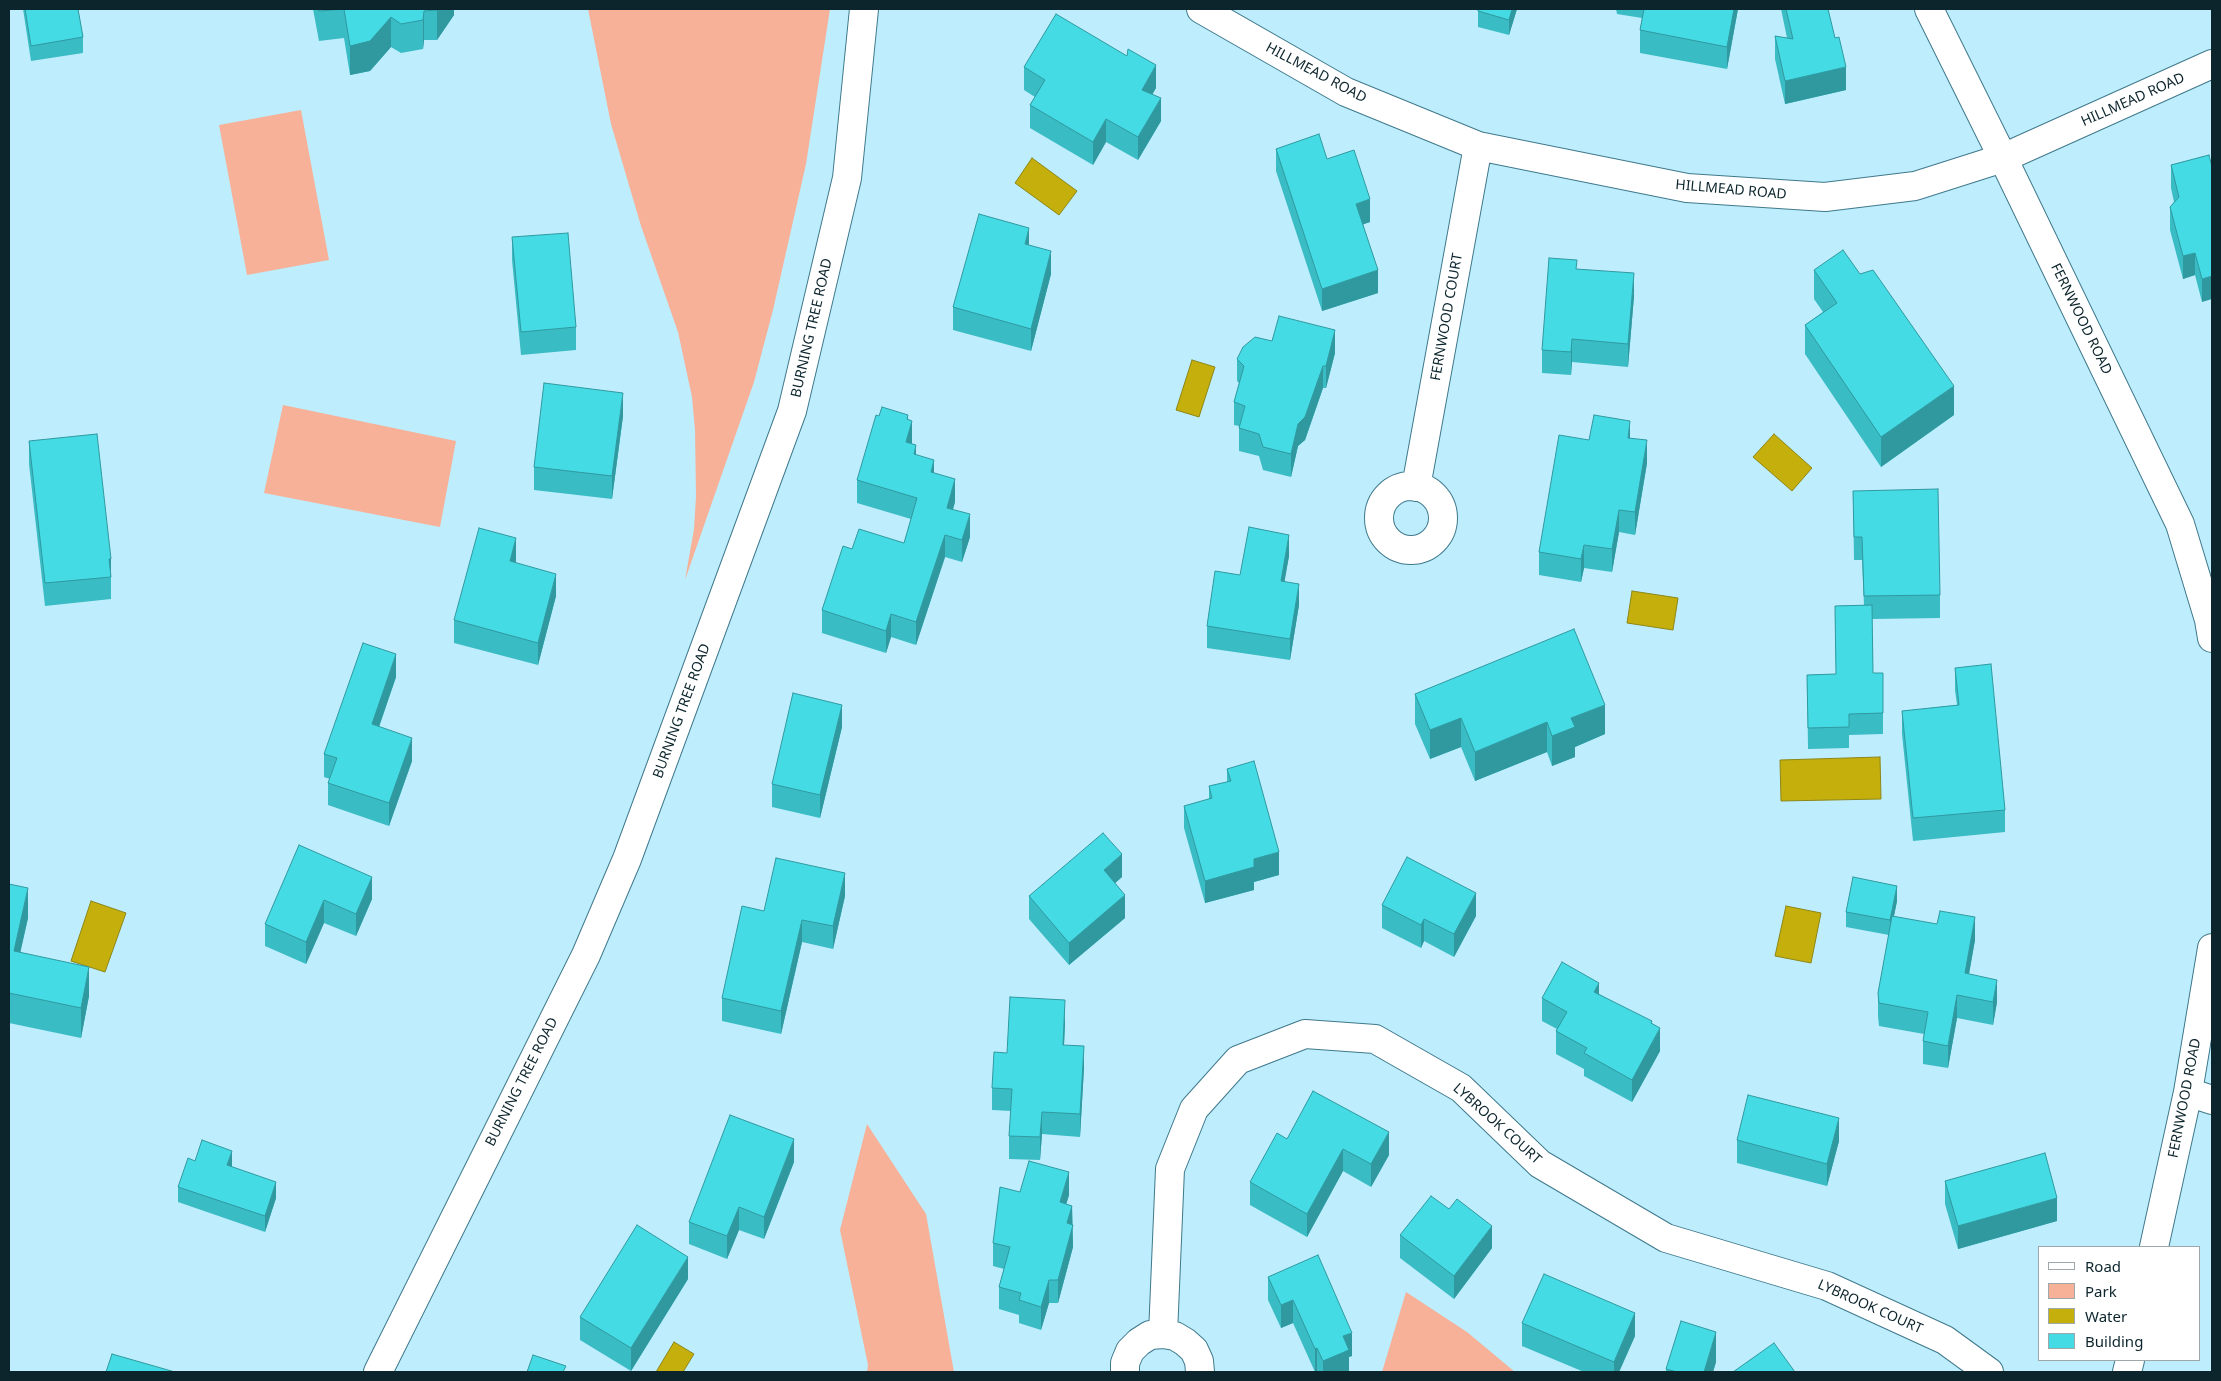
<!DOCTYPE html>
<style>
body{margin:0}
#map{position:relative;width:2221px;height:1381px;overflow:hidden;background:#beeefe;font-family:"Noto Sans",sans-serif}
canvas{display:block}
.frame{position:absolute;inset:0;border:10px solid #0c252d;pointer-events:none}
.legend{position:absolute;left:2038px;top:1246px;width:162px;height:115px;box-sizing:border-box;background:#fff;border:1px solid #9ea8ab;margin:0;padding:6px 9px;list-style:none;font-size:15px;color:#0c252d}
.legend li{display:flex;align-items:center;gap:10px;height:25px}
.legend b{width:25px;border:1px solid #9ea8ab}
</style>
<div id="map">
<canvas width="2221" height="1381"></canvas>
<div class="frame"></div>
<ul class="legend">
<li><b style="height:6px;background:#fff"></b>Road</li>
<li><b style="height:14px;background:#f6b198"></b>Park</li>
<li><b style="height:14px;background:#c4af0d"></b>Water</li>
<li><b style="height:14px;background:#44dbe4"></b>Building</li>
</ul>
</div>
<script>
const ctx = document.querySelector('canvas').getContext('2d');
ctx.lineJoin = 'round';
function fillPath(path, color) { ctx.fillStyle = color; ctx.fill(path, 'evenodd'); }
const toPath = rows => new Path2D(rows.map(r => 'M' + r).join(''));
function strokePath(path, color, width, dash) { ctx.strokeStyle = color; ctx.lineWidth = width; ctx.lineCap = dash ? 'butt' : 'round'; ctx.setLineDash(dash || []); ctx.stroke(path); }
function write(font, color, halo, rows, align = 'center') {
  ctx.font = font + ' "Noto Sans",sans-serif'; ctx.lineWidth = 5; ctx.setLineDash([]); ctx.textBaseline = 'middle'; ctx.strokeStyle = halo; ctx.fillStyle = color; for (const [text, x, y, turn = 0] of rows) {
    ctx.save(); ctx.translate(x, y); ctx.rotate((+turn || 0) * Math.PI / 180); ctx.textAlign = isNaN(turn) ? turn : align; if (halo) ctx.strokeText(text, 0, 0); ctx.fillText(text, 0, 0); ctx.restore();
  }
}
fillPath(toPath([
 [588,9,830,9,806,164,773,310,754,382,685,580,694,529,696,496,695,430,692,397,678,332,641,226,611,124],
 [301,110,329,260,247,275,219,125],
 [283,405,456,441,440,527,264,493],
 [867,1124,926,1214,954,1372,867,1372,868,1365,840,1230],
 [1406,1292,1467,1332,1515,1372,1382,1372]
]), '#f6b198');
const water = toPath([
 [1032,158,1077,191,1059,215,1015,183,1032,158],
 [1192,360,1215,367,1199,417,1176,410,1192,360],
 [1774,434,1812,468,1792,491,1753,457,1774,434],
 [1632,591,1678,598,1673,630,1627,623,1632,591],
 [1880,757,1881,799,1781,801,1780,760,1880,757],
 [91,901,126,913,105,972,71,961,91,901],
 [1786,906,1821,913,1811,963,1775,956,1786,906],
 [674,1342,694,1354,683,1372,656,1372,674,1342]
]);
fillPath(water, '#c4af0d');
strokePath(water, '#8d8617', 1);
const minor = toPath([
 [1201,9,1346,92,1478,146,1687,188,1825,197,1915,186,2003,158,2212,64],
 [1929,9,2003,158,2180,524,2209,620,2212,638],
 '1379 518a32 32 0 1 1 64 0a32 32 0 1 1-64 0Z',
 [1416,487,1478,146],
 [2188,1092,2212,1100],
 [2154,1247,2188,1092,2212,948],
 [1163,1334,1170,1169,1194,1109,1238,1060,1305,1034,1375,1039,1461,1088,1540,1164,1666,1238,1827,1286,1945,1340,1989,1372],
 [378,1372,586,955,627,859,792,411,847,178,864,9],
 [1125,1372,1125,1363,1130,1351,1139,1342,1150,1335,1163,1334,1175,1336,1185,1342,1194,1350,1199,1361,1200,1372],
 [2127,1372,2130,1360]
]);
strokePath(minor, '#3f798b', 30);
strokePath(minor, '#fff', 28);
fillPath(toPath([
 [23,9,78,9,83,37,83,53,31,61],
 [313,9,454,9,454,15,437,40,424,40,423,49,401,53,391,47,370,71,350,75,344,38,319,41],
 [1478,9,1517,9,1509,35,1478,27],
 [1616,9,1738,9,1727,69,1640,53,1640,30,1642,18,1617,14],
 [1781,9,1828,9,1846,90,1785,104,1775,59,1775,36,1787,38],
 [1024,67,1156,88,1152,94,1161,121,1138,160,1106,142,1093,165,1030,128,1030,105,1035,97,1024,90],
 [1276,149,1327,159,1370,222,1363,224,1378,293,1322,311,1276,171],
 [2209,155,2202,302,2195,275,2183,279,2170,230,2170,207,2174,202,2171,188,2171,165],
 [512,237,576,327,576,350,521,355,512,260],
 [1029,246,1051,274,1031,351,953,330,953,307],
 [1577,269,1634,296,1628,367,1572,362,1571,375,1542,373,1542,350],
 [1814,270,1860,274,1954,415,1881,467,1805,354,1805,325,1823,312,1814,299],
 [1272,341,1335,353,1326,388,1323,388,1305,440,1298,446,1291,477,1263,470,1259,456,1239,451,1239,426,1234,425,1234,402,1239,383,1237,381,1237,359],
 [623,416,612,499,534,490,534,467],
 [908,420,912,444,916,455,934,473,955,502,953,509,970,537,962,562,945,557,916,645,891,637,886,653,822,633,822,610,852,549,904,543,911,519,857,503,857,480],
 [1630,438,1647,463,1635,535,1619,532,1612,572,1584,568,1581,582,1539,575,1539,552,1589,440],
 [29,441,111,559,111,599,45,606,29,464],
 [1853,491,1940,595,1940,618,1872,619,1873,673,1883,713,1883,734,1849,735,1849,748,1808,749,1807,675,1836,674,1835,606,1864,605,1862,560,1854,560],
 [1289,556,1284,582,1299,605,1290,660,1207,648,1207,626,1240,575],
 [516,561,516,563,556,596,538,665,454,643,454,620],
 [1955,668,2005,810,2005,832,1913,841,1902,734,1902,711,1957,705,1955,690],
 [396,677,379,727,412,761,389,826,328,805,328,783,330,779,324,777,324,754],
 [1415,694,1605,734,1575,747,1575,757,1552,766,1547,752,1475,781,1461,747,1430,759,1415,724],
 [842,727,820,818,772,807,772,784],
 [1227,769,1279,875,1254,882,1254,890,1205,903,1184,828,1184,806,1209,799,1209,786,1227,782],
 [372,877,372,899,356,936,324,923,306,964,265,946,265,924],
 [1122,877,1115,883,1125,918,1069,965,1029,919,1029,896],
 [9,884,28,918,20,952,89,996,81,1038,9,1023],
 [845,896,833,949,802,942,781,1034,722,1021,722,998,764,911],
 [1897,901,1894,916,1975,940,1969,974,1997,1002,1993,1025,1957,1018,1948,1068,1923,1064,1923,1041,1924,1034,1879,1026,1878,1016,1878,993,1889,935,1846,927,1846,912],
 [1382,905,1476,916,1454,957,1424,941,1421,948,1382,928],
 [1599,994,1652,1024,1660,1051,1632,1102,1584,1076,1584,1069,1556,1054,1556,1031,1557,1029,1542,1021,1542,998],
 [1065,1023,1064,1045,1084,1068,1080,1137,1042,1134,1040,1160,1009,1159,1009,1136,1011,1111,992,1110,992,1088,1007,1053],
 [1287,1139,1389,1155,1371,1187,1343,1171,1307,1237,1250,1205,1250,1182],
 [1737,1140,1839,1141,1827,1186,1737,1163],
 [195,1161,232,1166,231,1167,276,1198,265,1232,178,1202,178,1187],
 [794,1162,764,1239,739,1230,727,1259,689,1244,689,1222],
 [1945,1181,2057,1221,1958,1249,1945,1204],
 [1020,1192,1069,1195,1066,1204,1072,1206,1073,1247,1058,1303,1049,1303,1041,1330,1019,1323,1019,1315,999,1309,999,1287,1004,1269,993,1266,993,1243],
 [1400,1235,1492,1248,1454,1299,1400,1258],
 [1268,1277,1352,1356,1349,1357,1349,1372,1318,1372,1317,1371,1315,1372,1293,1323,1281,1328,1268,1300],
 [688,1279,631,1371,580,1340,580,1317],
 [1522,1323,1635,1336,1619,1372,1584,1372,1522,1346],
 [1716,1362,1713,1372,1666,1372,1666,1369]
]), '#3abcc4');
fillPath(toPath([
 [438,9,454,9,454,15,437,40,437,10],
 [1512,9,1517,9,1509,35,1509,20],
 [1734,9,1738,9,1727,69,1727,47],
 [424,11,424,40,423,49,423,20],
 [391,17,391,47,370,71,350,75,350,46],
 [1156,65,1156,88,1142,113,1142,90],
 [1846,67,1846,90,1785,104,1785,81],
 [1161,98,1161,121,1138,160,1138,137],
 [1106,119,1106,142,1093,165,1093,142],
 [1370,199,1370,222,1356,227,1356,204],
 [1029,228,1029,250,1025,244],
 [1051,251,1051,274,1031,351,1031,329],
 [2195,253,2195,275,2183,279,2183,256],
 [1378,270,1378,293,1322,311,1322,289],
 [1634,273,1634,296,1628,367,1628,344],
 [2212,276,2212,299,2202,302,2202,279],
 [1335,330,1335,353,1326,388,1326,366],
 [1572,339,1572,362,1571,375,1571,352],
 [1323,366,1323,388,1305,440,1298,446,1291,477,1291,454,1298,424],
 [1954,386,1954,415,1881,467,1881,437],
 [623,393,623,416,612,499,612,476],
 [908,415,908,434,912,421,912,444,906,465,907,419],
 [1630,421,1630,444,1628,438],
 [1647,440,1647,463,1635,535,1635,512],
 [916,445,916,468,914,454],
 [934,460,934,483,931,472],
 [955,479,955,502,947,530,947,508],
 [1619,510,1619,532,1612,572,1612,549],
 [970,514,970,537,962,562,962,540],
 [945,535,945,557,916,645,916,622],
 [1289,535,1289,556,1281,602,1281,581],
 [516,538,516,561,510,584,510,561],
 [1584,545,1584,568,1581,582,1581,559],
 [109,559,111,559,111,577],
 [556,574,556,596,538,665,538,643],
 [1299,584,1299,605,1290,660,1290,639],
 [891,614,891,637,886,653,886,631],
 [396,654,396,677,372,747,372,724],
 [842,705,842,727,820,818,820,795],
 [1605,705,1605,734,1575,747,1575,757,1552,766,1552,736,1571,718],
 [1461,718,1461,747,1430,759,1430,730],
 [1547,722,1547,752,1475,781,1475,752],
 [412,738,412,761,389,826,389,803],
 [1279,852,1279,875,1254,882,1254,890,1205,903,1205,881,1254,859],
 [1122,854,1122,877,1104,893,1104,870],
 [845,873,845,896,833,949,833,926],
 [372,877,372,899,356,936,356,914],
 [1897,886,1897,901,1890,935,1890,920],
 [28,888,28,918,14,981,14,951],
 [1476,893,1476,916,1454,957,1454,934],
 [1125,895,1125,918,1069,965,1069,943],
 [324,900,324,923,306,964,306,942],
 [1975,917,1975,940,1965,996,1965,973],
 [1424,919,1424,941,1421,948,1421,925],
 [802,920,802,942,781,1034,781,1011],
 [89,967,89,996,81,1038,81,1008],
 [1997,980,1997,1002,1993,1025,1993,1002],
 [1599,983,1599,1005,1594,992],
 [1957,995,1957,1018,1948,1068,1948,1046],
 [1065,1000,1065,1023,1063,1067,1063,1045],
 [1652,1021,1652,1044,1660,1028,1660,1051,1632,1102,1632,1080],
 [1084,1046,1084,1068,1080,1137,1080,1114],
 [1042,1112,1042,1134,1040,1160,1040,1137],
 [1839,1118,1839,1141,1827,1186,1827,1164],
 [1389,1132,1389,1155,1371,1187,1371,1164],
 [794,1139,794,1162,764,1239,764,1217],
 [1343,1149,1343,1171,1307,1237,1307,1214],
 [232,1151,232,1166,227,1181,227,1165],
 [1069,1172,1069,1195,1060,1225,1060,1202],
 [276,1182,276,1198,265,1232,265,1216],
 [2057,1198,2057,1221,1958,1249,1958,1226],
 [1072,1206,1073,1247,1058,1303,1058,1280,1067,1223],
 [739,1207,739,1230,727,1259,727,1236],
 [1492,1226,1492,1248,1454,1299,1454,1276],
 [688,1257,688,1279,631,1371,631,1348],
 [1049,1280,1049,1303,1041,1330,1041,1307],
 [1293,1300,1293,1323,1281,1328,1281,1305],
 [1635,1313,1635,1336,1619,1372,1614,1372,1614,1362],
 [1716,1332,1716,1362,1713,1372,1704,1372],
 [1352,1333,1352,1356,1349,1357,1349,1372,1323,1372,1323,1361,1343,1336],
 [1317,1348,1317,1371,1315,1372,1315,1349]
]), '#3099a0');
const building = toPath([
 [25,9,78,9,83,37,31,46,25,9],
 [318,9,438,9,437,10,424,11,423,20,401,24,391,17,370,41,350,46,344,9,319,11,318,9],
 [1478,9,1512,9,1509,20,1478,11,1478,9],
 [1644,9,1734,9,1727,47,1640,30,1644,9],
 [1786,9,1828,9,1835,38,1839,37,1846,67,1785,81,1775,36,1793,39,1786,9],
 [1056,14,1127,56,1128,49,1156,65,1142,90,1161,98,1138,137,1106,119,1093,142,1030,105,1045,80,1024,67,1056,14],
 [1319,134,1327,159,1354,150,1370,199,1356,204,1378,270,1322,289,1276,149,1319,134],
 [2209,155,2212,167,2212,276,2202,279,2195,253,2183,256,2170,207,2179,197,2171,165,2209,155],
 [979,214,1029,228,1025,244,1051,251,1031,329,953,307,979,214],
 [568,233,576,327,521,332,512,237,568,233],
 [1843,250,1860,274,1873,270,1954,386,1881,437,1805,325,1837,303,1814,270,1843,250],
 [1549,258,1577,260,1576,269,1634,273,1628,344,1572,339,1571,352,1542,350,1549,258],
 [1279,316,1335,330,1326,366,1323,366,1305,417,1298,424,1291,454,1263,447,1259,434,1239,428,1245,406,1234,402,1244,366,1237,359,1243,347,1255,337,1272,341,1279,316],
 [544,383,623,393,612,476,534,467,544,383],
 [882,407,908,415,907,419,912,421,906,442,916,445,914,454,934,460,931,472,955,479,947,508,970,514,962,540,945,535,916,622,891,614,886,631,822,610,843,546,852,549,859,529,904,543,917,498,857,480,876,415,879,416,882,407],
 [1594,415,1630,421,1628,438,1647,440,1635,512,1619,510,1612,549,1584,545,1581,559,1539,552,1559,435,1589,440,1594,415],
 [97,434,111,559,109,559,111,577,45,583,29,441,97,434],
 [1938,489,1940,595,1864,596,1862,537,1854,537,1853,491,1938,489],
 [1249,527,1289,535,1281,581,1299,584,1290,639,1207,626,1215,571,1240,575,1249,527],
 [479,528,516,538,510,561,556,574,538,643,454,620,479,528],
 [1872,605,1873,673,1883,673,1883,713,1849,714,1849,727,1808,728,1807,675,1836,674,1835,606,1872,605],
 [1574,629,1605,705,1571,718,1575,727,1552,736,1547,722,1475,752,1461,718,1430,730,1415,694,1574,629],
 [363,643,396,654,372,724,412,738,389,803,328,783,337,758,324,754,363,643],
 [1991,664,2005,810,1913,818,1902,711,1959,705,1955,668,1991,664],
 [793,693,842,705,820,795,772,784,793,693],
 [1254,761,1279,852,1254,859,1254,867,1205,881,1184,806,1212,798,1209,786,1231,781,1227,769,1254,761],
 [1103,833,1122,854,1104,870,1125,895,1069,943,1029,896,1103,833],
 [299,845,372,877,356,914,324,900,306,942,265,924,299,845],
 [1407,857,1476,893,1454,934,1424,919,1421,925,1382,905,1407,857],
 [776,858,845,873,833,926,802,920,781,1011,722,998,742,906,764,911,776,858],
 [1853,877,1897,886,1890,920,1846,912,1853,877],
 [9,884,28,888,14,951,89,967,81,1008,9,993,9,884],
 [1940,911,1975,917,1965,973,1997,980,1993,1002,1957,995,1948,1046,1923,1041,1928,1012,1879,1003,1878,993,1892,916,1937,924,1940,911],
 [1562,962,1599,983,1594,992,1652,1021,1651,1023,1660,1028,1632,1080,1584,1053,1587,1048,1556,1031,1567,1012,1542,998,1562,962],
 [1010,997,1065,1000,1063,1045,1084,1046,1080,1114,1042,1112,1040,1137,1009,1136,1012,1089,992,1088,994,1052,1007,1053,1010,997],
 [1313,1091,1389,1132,1371,1164,1343,1149,1307,1214,1250,1182,1277,1133,1287,1139,1313,1091],
 [1748,1095,1839,1118,1827,1164,1737,1140,1748,1095],
 [730,1115,794,1139,764,1217,739,1207,727,1236,689,1222,730,1115],
 [202,1140,232,1151,227,1165,276,1182,265,1216,178,1187,188,1158,195,1161,202,1140],
 [2045,1153,2057,1198,1958,1226,1945,1181,2045,1153],
 [1029,1161,1069,1172,1060,1202,1072,1206,1067,1223,1073,1225,1058,1280,1049,1280,1041,1307,1019,1300,1021,1293,999,1287,1010,1247,993,1243,1000,1187,1020,1192,1029,1161],
 [1431,1196,1449,1209,1457,1199,1492,1226,1454,1276,1400,1235,1431,1196],
 [637,1225,688,1257,631,1348,580,1317,637,1225],
 [1318,1255,1352,1333,1343,1336,1349,1350,1323,1361,1317,1348,1315,1349,1293,1300,1281,1305,1268,1277,1318,1255],
 [1544,1274,1635,1313,1614,1362,1522,1323,1544,1274],
 [1681,1321,1716,1332,1704,1372,1677,1372,1666,1369,1681,1321],
 [1774,1343,1795,1372,1733,1372,1774,1343],
 [112,1354,175,1372,106,1372,112,1354],
 [533,1355,566,1366,563,1372,527,1372,533,1355]
]);
fillPath(building, '#44dbe4');
strokePath(building, '#3099a0', 1);
write('14px', '#0c252d', '#fff', [
 ["HILLMEAD ROAD",1316,73,28],
 ["HILLMEAD ROAD",2133,100,-24],
 ["HILLMEAD ROAD",1731,190,5],
 ["FERNWOOD COURT",1447,317,-80],
 ["FERNWOOD ROAD",2081,319,64],
 ["BURNING TREE ROAD",812,328,-77],
 ["BURNING TREE ROAD",682,711,-70],
 ["BURNING TREE ROAD",522,1082,-63],
 ["FERNWOOD ROAD",2185,1098,-79],
 ["LYBROOK COURT",1497,1124,42],
 ["LYBROOK COURT",1870,1307,24]
]);
</script>
